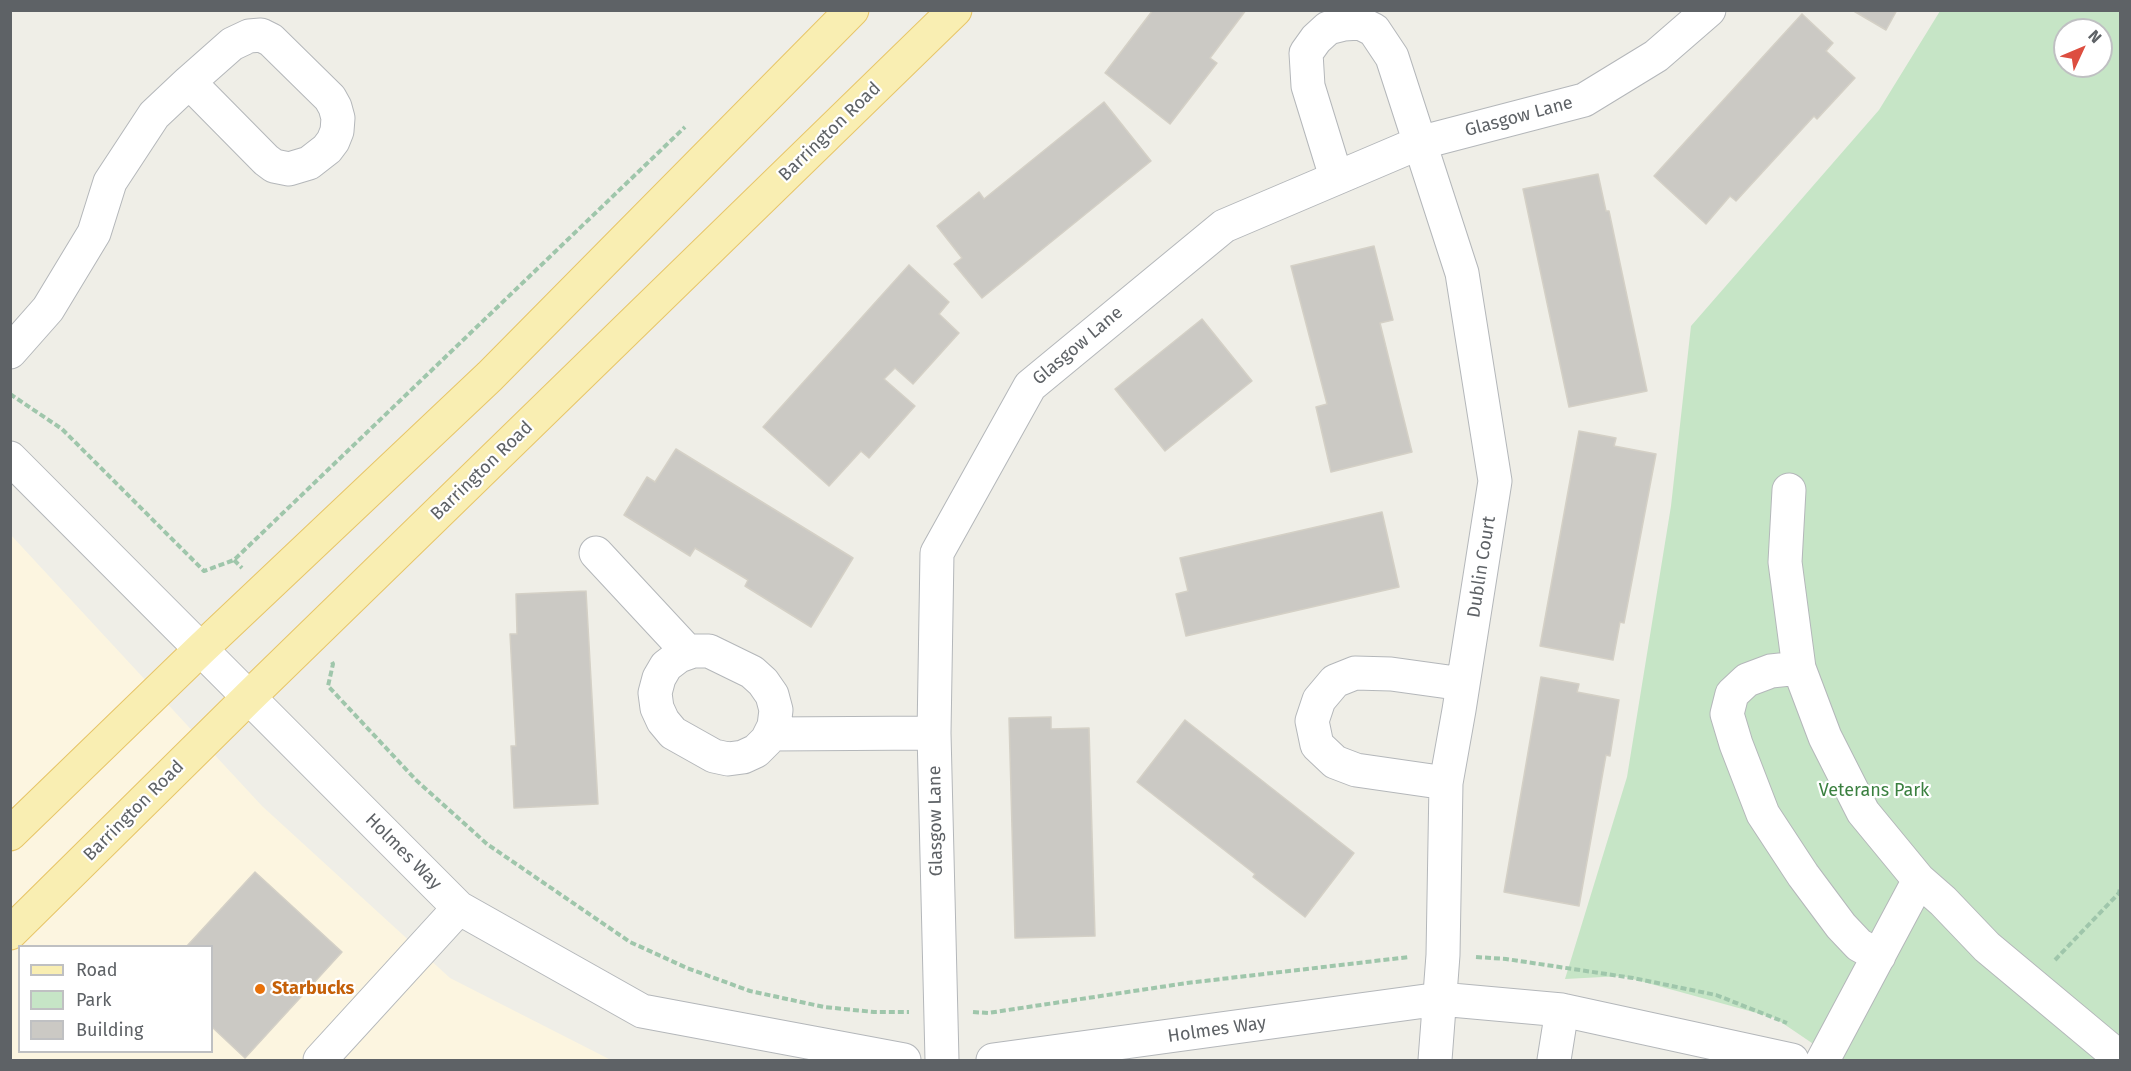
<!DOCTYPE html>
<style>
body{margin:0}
#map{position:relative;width:2131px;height:1071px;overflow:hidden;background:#efeee7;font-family:"Fira Sans",sans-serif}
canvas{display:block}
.frame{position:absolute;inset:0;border:12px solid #5e6266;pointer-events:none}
.legend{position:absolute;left:18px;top:945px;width:195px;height:108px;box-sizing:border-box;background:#fff;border:2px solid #bfc0c2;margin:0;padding:8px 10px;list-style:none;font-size:18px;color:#5e6266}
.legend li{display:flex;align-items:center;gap:12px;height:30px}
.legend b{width:30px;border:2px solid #bfc0c2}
.north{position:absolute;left:2053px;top:18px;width:60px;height:60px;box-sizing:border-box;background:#fff;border:2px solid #bfc0c2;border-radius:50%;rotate:46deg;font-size:16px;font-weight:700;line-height:24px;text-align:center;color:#5e6266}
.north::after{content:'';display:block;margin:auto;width:21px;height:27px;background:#dd4e40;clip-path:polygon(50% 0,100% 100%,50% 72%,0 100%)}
</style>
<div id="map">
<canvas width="2131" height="1071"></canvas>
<div class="frame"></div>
<ul class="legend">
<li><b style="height:8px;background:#f9eeb2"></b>Road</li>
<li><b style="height:16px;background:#c6e5c6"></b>Park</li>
<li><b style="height:16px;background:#cbc9c4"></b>Building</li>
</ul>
<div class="north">N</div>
</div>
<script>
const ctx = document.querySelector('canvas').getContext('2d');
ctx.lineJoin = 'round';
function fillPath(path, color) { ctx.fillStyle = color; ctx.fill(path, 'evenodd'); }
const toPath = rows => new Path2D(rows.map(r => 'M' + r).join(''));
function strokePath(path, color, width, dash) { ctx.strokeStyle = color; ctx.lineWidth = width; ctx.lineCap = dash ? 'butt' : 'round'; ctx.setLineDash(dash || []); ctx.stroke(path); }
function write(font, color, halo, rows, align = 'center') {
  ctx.font = font + ' "Fira Sans",sans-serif'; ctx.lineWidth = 4.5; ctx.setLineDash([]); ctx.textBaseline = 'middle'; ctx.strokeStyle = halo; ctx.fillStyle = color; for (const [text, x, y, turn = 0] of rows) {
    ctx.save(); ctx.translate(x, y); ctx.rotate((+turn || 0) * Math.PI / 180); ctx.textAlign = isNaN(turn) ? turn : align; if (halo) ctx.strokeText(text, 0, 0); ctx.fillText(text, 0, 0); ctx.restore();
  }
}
fillPath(toPath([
 [10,534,262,806,450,978,611,1060,11,1060],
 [20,946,212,946,212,1052,20,1052]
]), '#fcf5e0');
fillPath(toPath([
 [1940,11,2120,11,2120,1060,1837,1060,1775,1018,1622,976,1565,979,1627,777,1671,506,1691,326,1879,110],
 [2065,30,2101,30,2101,66,2065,66]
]), '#c6e5c6');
const building = toPath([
 [1153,10,1246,10,1210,58,1217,63,1170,124,1105,73,1153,10],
 [1852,10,1897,10,1886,30,1852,10],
 [1802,14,1833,43,1826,51,1855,78,1817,119,1814,116,1736,201,1730,196,1706,224,1654,176,1802,14],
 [1104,102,1151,161,982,298,954,264,962,258,937,226,979,192,984,199,1104,102],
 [1598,174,1606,211,1609,211,1647,391,1569,407,1523,189,1598,174],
 [1374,246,1393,320,1380,323,1412,452,1331,472,1316,407,1327,404,1291,266,1374,246],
 [909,265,949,302,939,314,959,333,913,384,895,368,884,379,915,406,869,458,861,451,829,486,763,427,909,265],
 [1202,319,1252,381,1165,451,1115,389,1202,319],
 [1579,431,1616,438,1614,446,1656,454,1624,623,1620,622,1613,660,1540,646,1579,431],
 [676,449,853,558,811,627,745,586,748,580,695,548,690,556,624,515,647,477,655,482,676,449],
 [1382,512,1399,587,1186,636,1176,594,1188,591,1180,558,1382,512],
 [586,591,598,804,514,808,511,746,516,746,510,634,517,634,516,594,586,591],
 [1541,677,1579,684,1577,692,1619,700,1610,756,1606,755,1579,906,1504,892,1541,677],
 [1051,717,1051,729,1089,728,1095,936,1015,938,1009,718,1051,717],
 [1185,720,1354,853,1305,917,1253,877,1255,874,1137,782,1185,720],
 [255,872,342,952,245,1058,212,1027,212,946,187,946,255,872]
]);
fillPath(building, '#cbc9c4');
strokePath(building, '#d4d0c6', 1.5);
const minor = toPath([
 [1336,177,1308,86,1306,53,1316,39,1328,28,1344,24,1360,23,1374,30,1392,57,1462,273,1495,481,1459,710,1446,783,1443,955,1435,1060],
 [10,352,48,309,94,233,110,182,154,115,189,82,232,44,249,36,261,35,271,40,330,98,335,107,338,118,337,131,333,141,327,149,309,163,289,169,274,166,266,160,189,82],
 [10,458,459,908,642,1011,904,1060],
 [1789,490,1785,562,1799,668,1825,737,1863,812,1919,880,1943,901,1987,947,2120,1058],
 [596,553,688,652],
 [693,651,709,651,752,672,763,682,772,695,776,710,774,726,767,740,756,751,743,757,728,759,714,756,673,733,663,721,657,708,655,693,659,678,666,666,679,656,693,651],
 [1799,668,1771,671,1747,680,1732,694,1727,714,1736,744,1763,814,1803,875,1841,926,1859,945,1879,956],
 [770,734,934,733],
 [1446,783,1356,770,1335,762,1317,745,1312,721,1319,700,1335,681,1355,673,1391,674,1463,684],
 [320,1060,459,908],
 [942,1060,934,733,937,553,1030,386,1224,226,1419,143,1584,100,1656,56,1709,10],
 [993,1060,1440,999,1562,1010,1792,1060],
 [1554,1060,1562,1010],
 [1823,1060,1919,880]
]);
const major = toPath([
 [10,834,201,649,490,376,852,10],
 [10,933,249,697,955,10]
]);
strokePath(minor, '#b4b7ba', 35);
strokePath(major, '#e7c568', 35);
strokePath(toPath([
 [10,394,62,429,204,571,234,560,685,127],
 [234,560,242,568],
 [332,662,333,664,328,686,416,780,487,844,630,942,687,968,750,991,824,1007,874,1012,909,1012],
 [1476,957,1506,959,1633,978,1716,995,1787,1023],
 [2055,960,2119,893,2120,888],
 [973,1012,988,1013,1187,983,1409,957]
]), '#9fc6ab', 4, [6, 3]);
strokePath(minor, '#fff', 33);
strokePath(major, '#f9eeb2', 33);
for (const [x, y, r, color] of [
 [260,989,6,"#e8710a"]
]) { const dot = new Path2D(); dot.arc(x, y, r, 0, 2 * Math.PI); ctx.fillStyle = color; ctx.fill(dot); strokePath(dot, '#fff', 2); }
write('18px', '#5e6266', '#fff', [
 ["Glasgow Lane",1519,117,-15],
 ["Barrington Road",830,132,-44],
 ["Glasgow Lane",1078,346,-40],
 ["Barrington Road",482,471,-44],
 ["Dublin Court",1482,567,-81],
 ["Barrington Road",134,811,-45],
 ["Glasgow Lane",936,821,-91],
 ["Holmes Way",403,852,45],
 ["Holmes Way",1217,1030,-8]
]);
write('18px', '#3b8040', '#fff', [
 ["Veterans Park",1874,791]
]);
write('bold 18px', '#c56008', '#fff', [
 ["Starbucks",272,989]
], 'left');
</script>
